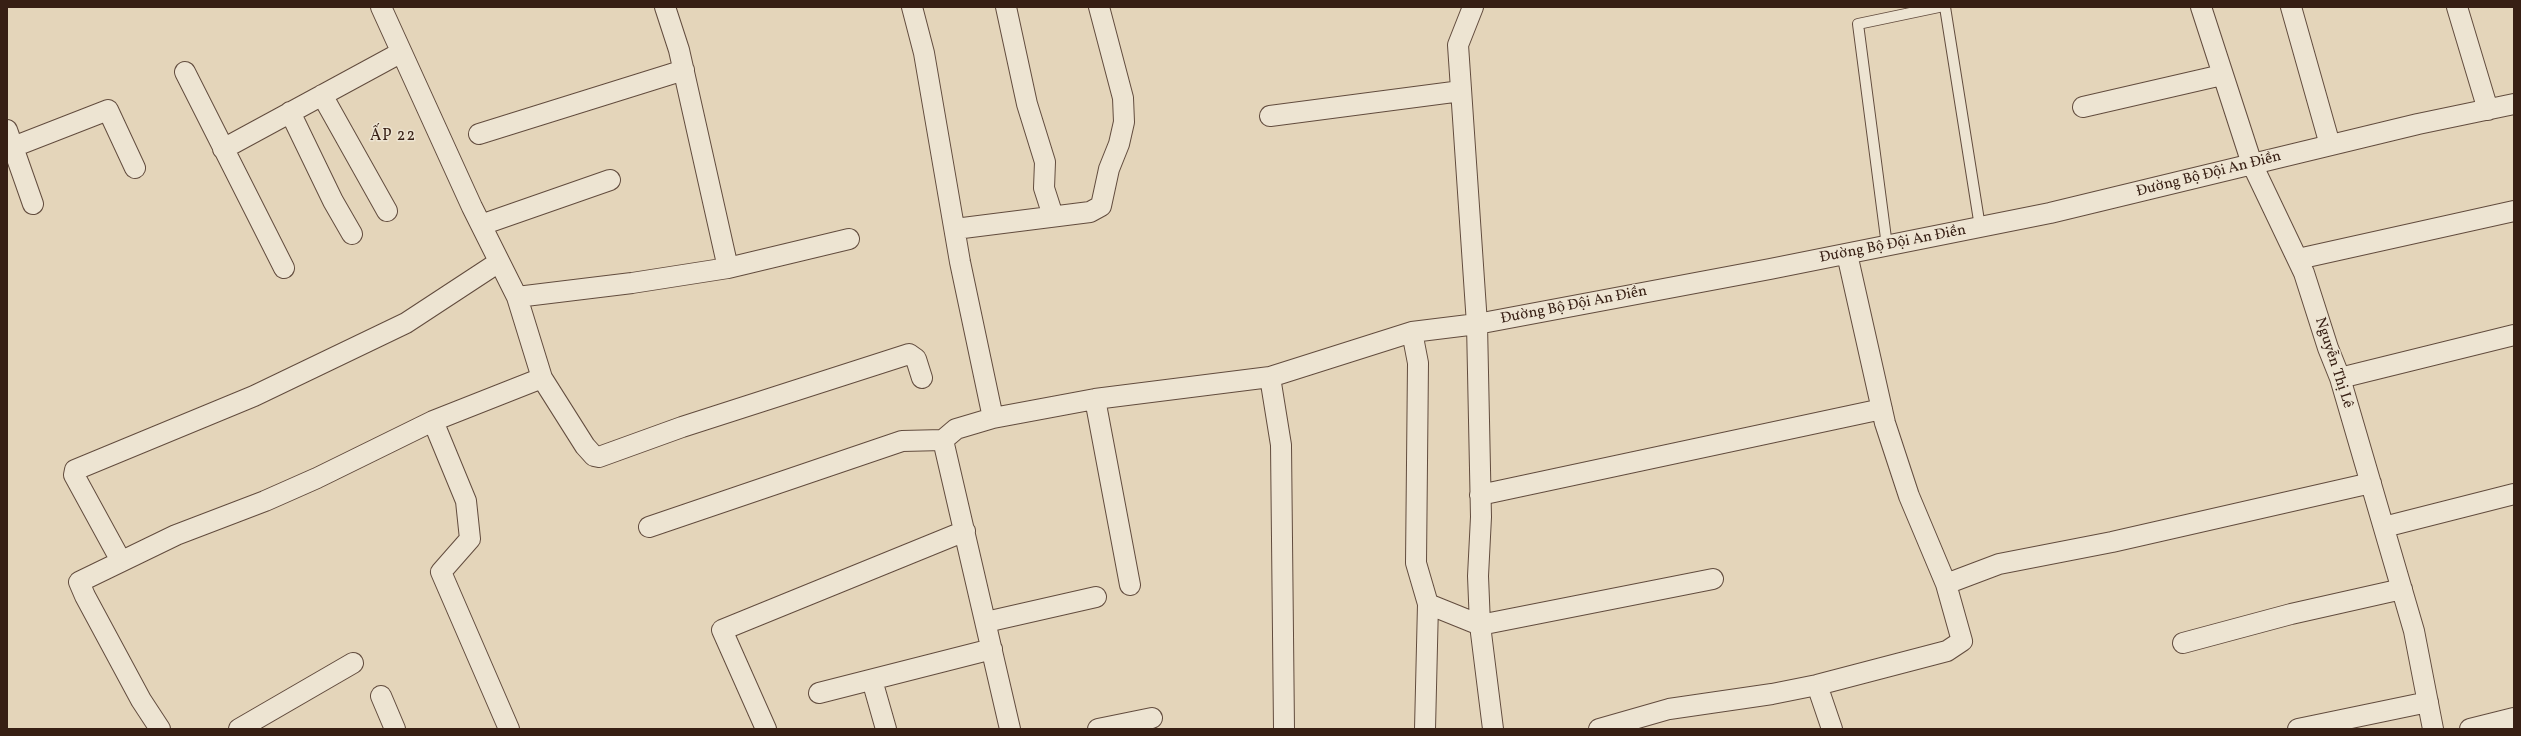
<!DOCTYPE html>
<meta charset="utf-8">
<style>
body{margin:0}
#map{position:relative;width:2521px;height:736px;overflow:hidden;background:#e4d5ba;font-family:Vollkorn,serif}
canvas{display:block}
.frame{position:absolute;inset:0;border:8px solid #371f14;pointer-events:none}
</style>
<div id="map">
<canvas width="2521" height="736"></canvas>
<div class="frame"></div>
</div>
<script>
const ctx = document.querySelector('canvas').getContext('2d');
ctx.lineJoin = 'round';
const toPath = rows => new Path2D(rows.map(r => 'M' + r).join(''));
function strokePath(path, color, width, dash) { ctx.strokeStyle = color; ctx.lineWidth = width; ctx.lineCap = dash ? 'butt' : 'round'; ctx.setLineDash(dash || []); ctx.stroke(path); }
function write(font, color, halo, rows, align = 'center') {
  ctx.font = font + ' Vollkorn,serif'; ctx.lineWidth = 3; ctx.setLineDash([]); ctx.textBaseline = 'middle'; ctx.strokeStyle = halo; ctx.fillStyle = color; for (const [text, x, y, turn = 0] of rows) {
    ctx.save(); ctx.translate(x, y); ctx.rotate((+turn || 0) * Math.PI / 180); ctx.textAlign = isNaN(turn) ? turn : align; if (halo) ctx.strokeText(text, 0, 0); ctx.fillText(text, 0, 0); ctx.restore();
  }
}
const lane = toPath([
 [1945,7,1980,227],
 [1887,246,1858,24,1939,7]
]);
const street = toPath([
 [381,7,472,207,517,297,632,283,728,268,849,239],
 [665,7,679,50,728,268],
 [912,7,924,53,960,262,993,418],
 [1006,7,1027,104,1045,162,1044,188,1053,216],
 [1473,7,1458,45,1477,324,1481,517,1478,576,1480,625,1493,729],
 [2201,7,2252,164,2304,273,2328,348,2340,378,2414,631,2433,729],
 [2291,7,2330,145],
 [2457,7,2488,110],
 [185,72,284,268],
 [322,95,387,211],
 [2083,107,2222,75],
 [290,112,333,201,352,234],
 [1270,116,1461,91],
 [7,130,33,204],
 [479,134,684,70],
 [13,147,108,110,135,168],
 [223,149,400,53],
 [481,225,610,180],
 [955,229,1090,212,1101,206,1109,169,1119,144,1124,122,1123,98,1099,7],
 [1847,254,1885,423,1909,496,1946,584],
 [2298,259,2514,211],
 [1412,332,1418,363,1416,563,1428,604,1480,625,1713,579],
 [1270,377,1281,445,1284,729],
 [542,378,585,446,594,456,599,457,682,427,909,354,916,359,922,378],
 [2340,378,2514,335],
 [1095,399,1130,585],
 [433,421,466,501,470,539,441,572,509,729],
 [1480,495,1882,409],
 [649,527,902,441,943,440],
 [2384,527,2514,494],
 [121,561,74,475,75,470,254,396,406,323,499,262],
 [986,622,1096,597],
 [2183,643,2291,614,2402,589],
 [872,680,886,729],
 [1817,685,1832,729],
 [819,693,992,649],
 [381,696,395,729],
 [160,729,141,700,85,596,79,582,176,535,265,501,317,478,433,421,542,378,517,297],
 [239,729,353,663],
 [766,729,722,630,965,531],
 [1010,729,943,440,956,429,993,418,1095,399,1270,377,1412,332,1477,324,1770,269,2050,213,2418,124,2514,104],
 [1098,729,1152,718],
 [1425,729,1428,604],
 [1599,729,1669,709,1772,694,1817,685,1947,651,1962,641,1946,584,1999,564,2112,542,2371,483],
 [2298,729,2428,702],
 [2470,729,2514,718]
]);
strokePath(lane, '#624c3e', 12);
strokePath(street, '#624c3e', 22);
strokePath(lane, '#ede4d2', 10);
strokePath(street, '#ede4d2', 20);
write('15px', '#371f14', '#ede4d2', [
 ["Đường Bộ Đội An Điền",2209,175,-14],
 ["Đường Bộ Đội An Điền",1893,245,-11],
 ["Đường Bộ Đội An Điền",1574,306,-11],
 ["Nguyễn Thị Lê",2333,363,72]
]);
ctx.letterSpacing = '1px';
write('16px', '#371f14', '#ede4d2', [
 ["ẤP 22",393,137]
]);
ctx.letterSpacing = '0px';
</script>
